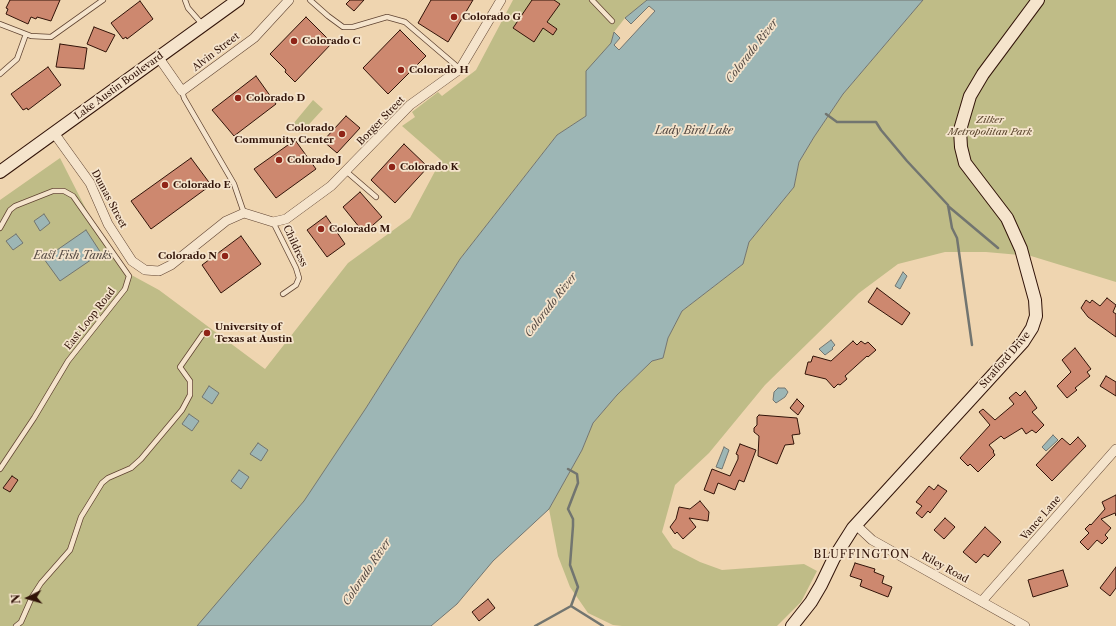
<!DOCTYPE html>
<style>
body{margin:0}
#map{position:relative;width:1116px;height:626px;overflow:hidden;background:#efd5b0;font-family:"Libre Caslon Text",serif}
canvas{display:block}
.north{position:absolute;left:8px;top:578px;width:40px;height:40px;-webkit-text-stroke:3px #f5e4cc;paint-order:stroke;rotate:265deg;font-size:11px;font-weight:700;line-height:16px;text-align:center;color:#311308}
.north::after{content:'';display:block;margin:auto;width:14px;height:18px;background:#311308;clip-path:polygon(50% 0,100% 100%,50% 72%,0 100%)}
</style>
<div id="map">
<canvas width="1116" height="626"></canvas>
<div class="north">N</div>
</div>
<script>
const ctx = document.querySelector('canvas').getContext('2d');
ctx.lineJoin = 'round';
function fillPath(path, color) { ctx.fillStyle = color; ctx.fill(path, 'evenodd'); }
const toPath = rows => new Path2D(rows.map(r => 'M' + r).join(''));
function strokePath(path, color, width, dash) { ctx.strokeStyle = color; ctx.lineWidth = width; ctx.lineCap = dash ? 'butt' : 'round'; ctx.setLineDash(dash || []); ctx.stroke(path); }
function write(font, color, halo, rows, align = 'center') {
  ctx.font = font + ' "Libre Caslon Text",serif'; ctx.lineWidth = 3.5; ctx.setLineDash([]); ctx.textBaseline = 'middle'; ctx.strokeStyle = halo; ctx.fillStyle = color; for (const [text, x, y, turn = 0] of rows) {
    ctx.save(); ctx.translate(x, y); ctx.rotate((+turn || 0) * Math.PI / 180); ctx.textAlign = isNaN(turn) ? turn : align; if (halo) ctx.strokeText(text, 0, 0); ctx.fillText(text, 0, 0); ctx.restore();
  }
}
fillPath(toPath([
 [513,0,647,0,625,18,614,32,611,43,587,71,586,116,557,135,460,259,366,408,304,501,198,626,0,626,0,200,60,158,90,217,124,271,159,290,265,369,348,263,410,218,441,160,402,126,415,117,412,112,438,92,442,96,476,70],
 [923,0,1116,0,1116,282,1031,256,986,252,945,252,898,264,859,293,765,385,709,453,675,485,662,532,673,548,700,562,722,570,804,564,817,571,801,602,777,626,622,626,613,625,588,613,570,587,558,556,549,509,582,450,593,423,617,395,652,361,663,358,668,338,682,311,743,264,749,242,794,187,799,162,814,137,843,94],
 [313,100,323,109,302,132,299,133,293,124]
]), '#bfbc87');
const water = toPath([
 [647,0,923,0,843,94,814,137,799,162,794,187,749,242,743,264,682,311,668,338,663,358,652,361,617,395,593,423,582,450,549,509,493,561,457,604,431,626,197,626,304,501,366,408,460,259,557,135,586,116,586,71,611,43,614,32,620,38,614,45,619,50,655,11,649,6,631,24,625,18,647,0],
 [44,214,50,223,40,231,34,221,44,214],
 [86,230,101,253,60,281,44,259,86,230],
 [16,234,23,243,13,250,6,241,16,234],
 [903,272,907,276,900,289,895,286,903,272],
 [831,340,835,345,832,348,833,349,825,355,819,349,831,340],
 [209,386,219,393,212,404,202,397,209,386],
 [778,388,785,388,788,392,785,397,776,403,773,400,774,392,778,388],
 [189,414,199,421,192,431,182,424,189,414],
 [1053,435,1058,440,1046,451,1042,447,1053,435],
 [258,443,268,450,261,461,250,454,258,443],
 [724,447,729,450,722,469,716,467,724,447],
 [239,470,249,477,241,489,231,481,239,470]
]);
fillPath(water, '#9db6b5');
strokePath(water, '#727570', 1);
strokePath(toPath([
 [826,114,837,122,876,122,881,130,907,161,948,205,952,228,957,238,972,345],
 [948,206,998,248],
 [571,606,603,626],
 [535,626,571,606,578,587,570,565,573,526,573,519,568,509,578,483,577,474,568,469]
]), '#727570', 2.5);
const building = toPath([
 [10,0,60,0,51,21,37,17,36,19,31,17,28,24,6,14,8,9,6,8,10,0],
 [350,0,364,0,354,11,346,4,350,0],
 [431,0,473,0,448,42,418,23,431,0],
 [532,0,554,0,560,4,547,22,557,29,553,35,543,28,534,42,513,28,532,0],
 [140,1,153,19,127,39,126,37,123,39,111,23,140,1],
 [306,17,332,43,295,82,285,72,286,70,270,54,306,17],
 [94,27,115,35,106,52,87,44,94,27],
 [400,30,426,56,388,94,363,68,400,30],
 [60,44,87,48,84,69,56,67,60,44],
 [48,67,61,85,28,110,27,108,23,110,11,94,48,67],
 [256,76,276,104,234,136,212,110,256,76],
 [346,116,360,128,337,153,323,141,346,116],
 [295,140,316,169,276,198,254,169,295,140],
 [404,144,428,167,395,203,371,180,404,144],
 [191,158,211,185,151,229,131,201,191,158],
 [360,192,382,217,364,233,343,207,360,192],
 [326,216,345,244,327,257,307,230,326,216],
 [241,236,261,264,221,293,202,265,241,236],
 [877,288,910,313,902,325,868,302,877,288],
 [1107,298,1116,305,1113,312,1116,314,1116,337,1088,317,1081,308,1086,300,1090,303,1092,300,1100,306,1107,298],
 [853,341,857,345,861,341,865,344,868,342,876,350,868,357,867,356,845,376,847,379,840,385,838,384,834,388,826,379,805,374,808,362,811,362,813,356,831,361,853,341],
 [1075,348,1091,369,1087,372,1090,376,1075,388,1077,390,1067,398,1057,386,1071,372,1062,360,1075,348],
 [1106,376,1116,382,1116,396,1100,386,1106,376],
 [1025,391,1037,408,1032,412,1044,425,1036,433,1032,430,1026,434,1022,428,1004,439,1001,436,989,445,994,451,993,452,995,455,978,472,970,464,968,466,960,458,990,425,979,412,983,409,995,420,1014,404,1009,398,1016,392,1020,396,1025,391],
 [797,399,804,406,798,415,790,408,797,399],
 [759,415,797,418,800,434,792,435,794,444,785,445,777,464,758,456,759,436,754,432,754,428,757,425,757,417,759,415],
 [1078,437,1086,446,1052,481,1036,465,1062,438,1070,445,1078,437],
 [740,444,756,450,744,482,739,480,735,490,718,483,714,494,704,490,712,469,730,476,738,459,738,455,736,454,740,444],
 [12,476,18,480,10,492,3,488,12,476],
 [938,485,947,491,930,513,928,511,922,518,916,513,922,506,916,502,929,486,934,490,938,485],
 [1116,495,1116,516,1115,513,1101,519,1111,528,1105,535,1108,538,1102,544,1097,540,1088,550,1080,542,1089,533,1085,529,1090,524,1091,525,1105,509,1102,502,1116,495],
 [700,501,709,512,708,521,689,518,696,527,683,539,677,532,675,534,670,527,676,519,679,507,690,509,700,501],
 [945,518,955,527,944,539,934,530,945,518],
 [985,527,1001,542,988,557,984,554,976,563,963,552,985,527],
 [855,563,875,569,874,572,884,576,882,583,892,587,888,597,860,586,862,580,850,576,855,563],
 [1116,567,1116,588,1110,596,1100,588,1116,567],
 [1063,570,1068,586,1033,597,1028,580,1063,570],
 [488,599,495,608,479,621,472,612,488,599]
]);
fillPath(building, '#cd886f');
strokePath(building, '#311308', 1);
const lane = toPath([
 [185,0,188,8,202,24],
 [310,0,328,16,343,27,353,27,387,17,405,22,460,69],
 [592,0,612,21],
 [0,24,31,36,51,37,103,0],
 [0,74,17,59,26,34],
 [182,91,184,98,234,184,244,213],
 [347,172,376,197],
 [273,222,296,268,299,278,296,285,283,294],
 [0,228,10,210,15,206,53,191,64,191,73,196,129,276,125,289,68,361,34,418,0,469],
 [16,626,21,622,32,597,41,583,70,550,81,517,102,483,108,478,131,468,141,459,182,410,190,395,190,381,180,367,203,334]
]);
const street = toPath([
 [159,58,182,91,254,38,289,0],
 [54,133,90,183,108,224,132,261,145,270,159,271,171,265,226,221,244,213,273,222,286,219,331,186,410,105,460,69,501,0],
 [856,525,872,540,1025,626],
 [982,601,1116,449]
]);
const secondary = toPath([
 [0,172,238,0],
 [792,626,811,602,821,585,834,558,853,528,1023,342,1032,328,1036,316,1035,300,1021,249,1007,218,965,163,961,147,960,130,970,96,983,74,1038,0]
]);
strokePath(lane, '#604432', 6);
strokePath(street, '#604432', 10);
strokePath(secondary, '#311308', 14);
strokePath(lane, '#f5e4cc', 4.5);
strokePath(street, '#f5e4cc', 9);
strokePath(secondary, '#f5e4cc', 12);
for (const [x, y, r, color] of [
 [454,17,4,"#8f2418"],
 [294,41,4,"#8f2418"],
 [401,70,4,"#8f2418"],
 [238,98,4,"#8f2418"],
 [342,134,4,"#8f2418"],
 [279,160,4,"#8f2418"],
 [392,167,4,"#8f2418"],
 [165,185,4,"#8f2418"],
 [321,229,4,"#8f2418"],
 [225,256,4,"#8f2418"],
 [207,333,4,"#8f2418"]
]) { const dot = new Path2D(); dot.arc(x, y, r, 0, 2 * Math.PI); ctx.fillStyle = color; ctx.fill(dot); strokePath(dot, '#f5e4cc', 1.5); }
write('bold 10px', '#311308', '#f5e4cc', [
 ["Colorado G",462,17],
 ["Colorado C",302,41],
 ["Colorado H",409,70],
 ["Colorado D",246,98],
 ["Colorado",334,128,"right"],
 ["Community Center",334,140,"right"],
 ["Colorado J",287,160],
 ["Colorado K",400,167],
 ["Colorado E",173,185],
 ["Colorado M",329,229],
 ["Colorado N",217,256,"right"],
 ["University of",215,327],
 ["Texas at Austin",215,339]
], 'left');
write('10px', '#311308', '#f5e4cc', [
 ["Alvin Street",216,52,-37],
 ["Lake Austin Boulevard",119,86,-36],
 ["Borger Street",381,121,-46],
 ["Dumas Street",109,199,62],
 ["Childress",295,246,65],
 ["East Loop Road",90,319,-52],
 ["Stratford Drive",1005,360,-49],
 ["Vance Lane",1041,518,-49],
 ["Riley Road",945,568,29]
]);
write('italic 10px', '#5c462e', '#f5e4cc', [
 ["Zilker",990,120],
 ["Metropolitan Park",990,132]
]);
write('italic 11px', '#574c45', '#f5e4cc', [
 ["Colorado River",752,51,-52],
 ["Lady Bird Lake",694,131],
 ["East Fish Tanks",73,256],
 ["Colorado River",551,305,-52],
 ["Colorado River",367,572,-56]
]);
ctx.letterSpacing = '1px';
write('11px', '#311308', '#f5e4cc', [
 ["BLUFFINGTON",862,555]
]);
ctx.letterSpacing = '0px';
</script>
